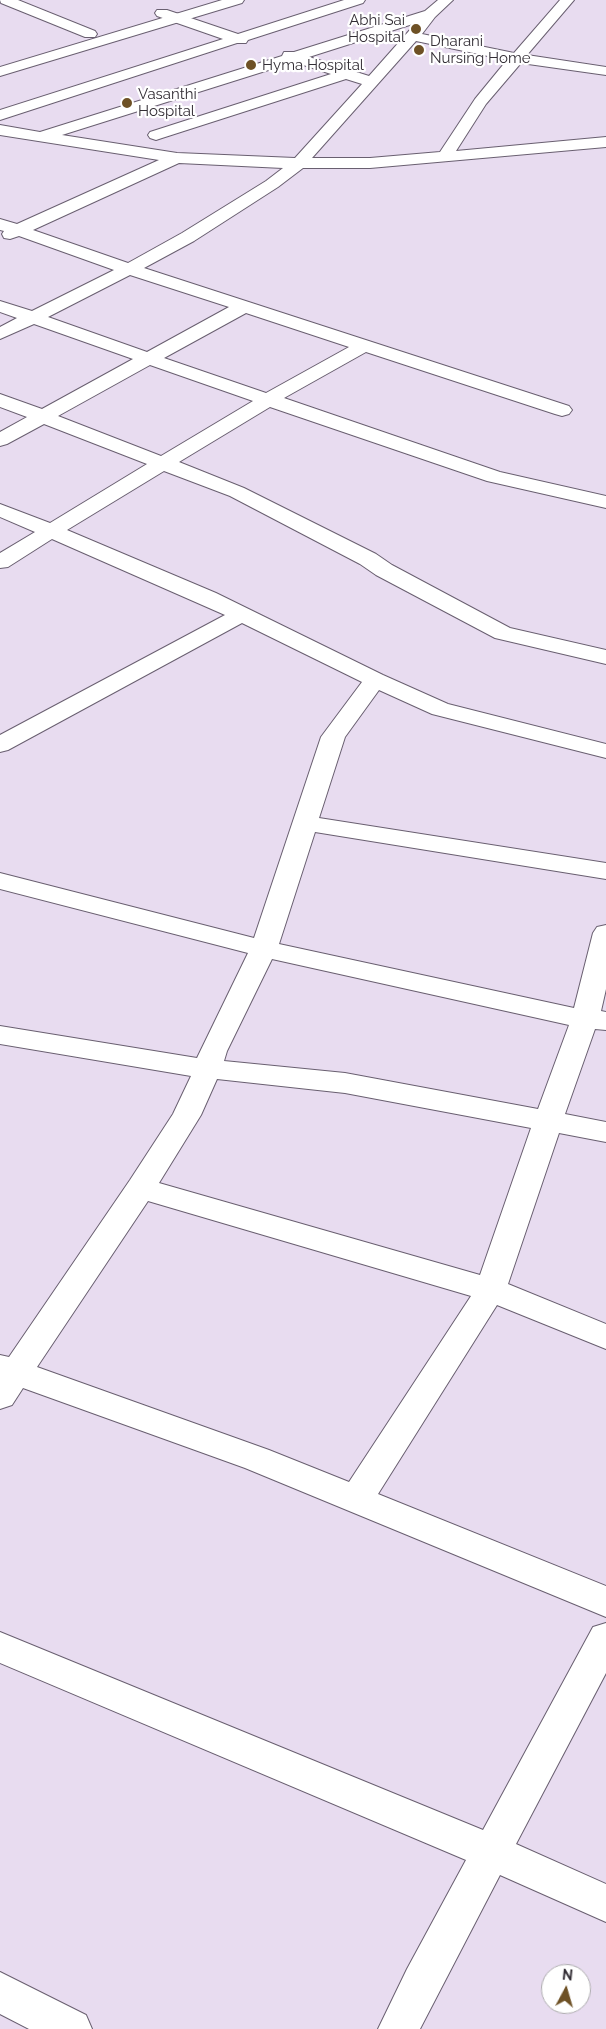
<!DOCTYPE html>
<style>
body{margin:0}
#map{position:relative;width:606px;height:2029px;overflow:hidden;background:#e8dcf0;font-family:Raleway,sans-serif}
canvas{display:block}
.north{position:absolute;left:541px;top:1964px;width:50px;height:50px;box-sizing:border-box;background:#fff;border:1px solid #adabae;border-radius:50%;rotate:6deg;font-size:14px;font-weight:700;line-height:20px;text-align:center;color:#332e35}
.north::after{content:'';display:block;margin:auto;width:18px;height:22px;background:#6e5125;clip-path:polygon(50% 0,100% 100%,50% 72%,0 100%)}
</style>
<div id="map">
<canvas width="606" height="2029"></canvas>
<div class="north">N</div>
</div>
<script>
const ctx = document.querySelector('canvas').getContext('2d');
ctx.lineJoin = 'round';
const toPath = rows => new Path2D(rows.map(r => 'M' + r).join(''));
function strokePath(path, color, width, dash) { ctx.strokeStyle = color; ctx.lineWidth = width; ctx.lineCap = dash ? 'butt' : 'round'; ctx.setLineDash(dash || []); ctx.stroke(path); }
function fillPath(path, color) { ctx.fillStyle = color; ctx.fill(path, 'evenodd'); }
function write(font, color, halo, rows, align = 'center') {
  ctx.font = font + ' Raleway,sans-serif'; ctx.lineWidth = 4.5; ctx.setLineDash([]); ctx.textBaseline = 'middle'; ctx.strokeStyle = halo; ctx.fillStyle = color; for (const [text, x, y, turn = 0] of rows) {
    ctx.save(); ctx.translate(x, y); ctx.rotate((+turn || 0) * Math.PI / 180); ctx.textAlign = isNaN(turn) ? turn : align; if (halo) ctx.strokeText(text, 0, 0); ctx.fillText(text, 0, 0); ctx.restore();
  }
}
const minor = toPath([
 [0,0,18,0,95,31,97,34,95,37,85,37,1,3,0,0],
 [344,0,365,0,363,3,248,40,246,43,237,43,0,120,0,110,223,39,157,16,155,13,157,10,167,10,238,34,344,0],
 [438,0,453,0,435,17,422,34,514,53,560,0,574,0,527,55,606,67,606,75,521,63,486,104,456,151,606,137,606,147,370,168,303,168,278,187,194,241,144,268,569,406,572,410,569,414,562,416,555,414,366,352,284,398,500,472,606,496,606,508,487,481,270,407,179,462,244,488,376,554,392,565,510,628,606,650,606,664,495,638,376,575,360,564,230,496,164,471,67,530,216,593,383,675,448,704,606,744,606,758,432,714,379,690,345,737,319,818,606,863,606,879,315,832,279,944,574,1008,593,933,597,927,606,925,606,989,601,1011,606,1012,606,1030,595,1029,565,1114,606,1122,606,1142,559,1133,508,1284,606,1324,606,1349,497,1305,378,1494,606,1586,606,1617,245,1468,23,1388,12,1405,0,1409,0,1355,9,1357,130,1180,173,1114,191,1076,0,1044,0,1026,197,1058,248,953,0,889,0,873,254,938,321,737,362,682,242,623,8,750,0,752,0,735,225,615,52,539,8,567,0,568,0,553,35,532,0,517,0,504,50,523,147,464,44,424,7,444,0,446,0,432,27,417,0,407,0,394,42,409,133,359,34,324,0,339,0,327,17,318,0,312,0,301,32,311,114,270,19,236,10,239,4,238,2,234,4,231,0,230,0,219,17,224,159,160,0,135,0,125,40,132,282,56,284,52,294,52,425,11,438,0],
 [416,23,369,76,309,57,416,23],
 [416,41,507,60,475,99,440,152,370,158,312,158,416,41],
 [294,62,331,74,150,132,148,135,150,138,156,140,162,138,346,79,362,84,295,158,177,153,62,135,294,62],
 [179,163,283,168,266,181,182,233,128,263,33,230,179,163],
 [130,275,229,307,147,352,48,317,130,275],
 [246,313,349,347,266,393,164,358,246,313],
 [150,365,253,401,161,456,58,416,150,365],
 [272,959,569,1025,538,1109,345,1073,224,1061,227,1051,272,959],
 [217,1079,345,1093,531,1128,480,1275,159,1183,201,1115,217,1079],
 [148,1201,471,1296,349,1482,269,1450,37,1367,148,1201],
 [606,1623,606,1673,516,1844,606,1884,606,1922,500,1875,420,2029,378,2029,407,1969,466,1860,0,1663,0,1632,483,1830,593,1627,606,1623],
 [0,1972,86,2015,92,2029,29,2029,0,2014,0,1972]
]);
const major = toPath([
 [222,0,244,0,242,3,0,76,0,67,222,0]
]);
strokePath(minor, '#695f70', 2);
strokePath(major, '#695f70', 2);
fillPath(minor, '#fff');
fillPath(major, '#fff');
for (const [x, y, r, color] of [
 [416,29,6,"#6e5125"],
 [419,50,6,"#6e5125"],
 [251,65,6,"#6e5125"],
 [127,103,6,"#6e5125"]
]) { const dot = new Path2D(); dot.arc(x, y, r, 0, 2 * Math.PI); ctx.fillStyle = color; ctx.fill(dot); strokePath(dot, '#fff', 2); }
write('15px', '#332e35', '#fff', [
 ["Abhi Sai",405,20,"right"],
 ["Hospital",405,37,"right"],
 ["Dharani",430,41],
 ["Nursing Home",430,58],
 ["Hyma Hospital",262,65],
 ["Vasanthi",138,94],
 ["Hospital",138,111]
], 'left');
</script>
